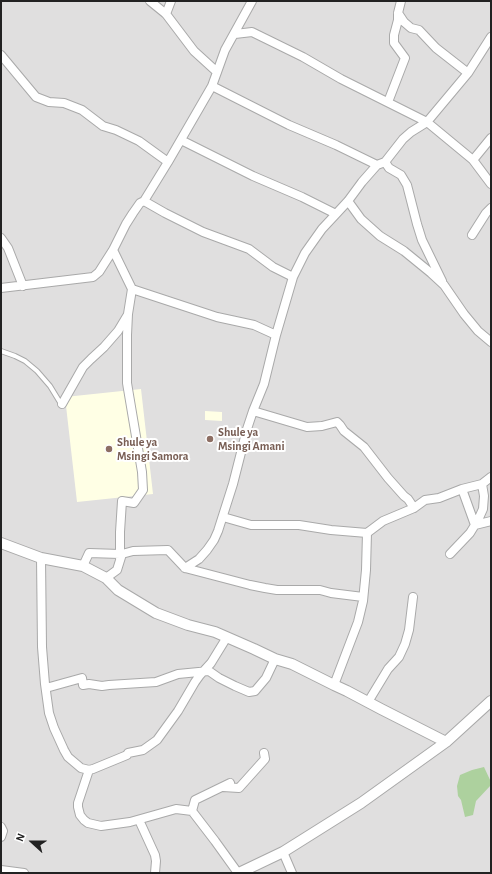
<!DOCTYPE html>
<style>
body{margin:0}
#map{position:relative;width:492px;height:874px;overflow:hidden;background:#f2efe9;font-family:"Alegreya Sans",sans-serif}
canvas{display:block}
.frame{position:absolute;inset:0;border:2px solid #222;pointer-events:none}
.north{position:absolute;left:12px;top:822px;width:40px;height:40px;-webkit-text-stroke:3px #fff;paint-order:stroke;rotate:291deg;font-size:11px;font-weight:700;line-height:16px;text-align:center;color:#222}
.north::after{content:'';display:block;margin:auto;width:14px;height:18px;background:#222;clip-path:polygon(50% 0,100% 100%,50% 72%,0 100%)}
</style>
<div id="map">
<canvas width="492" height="874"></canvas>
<div class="frame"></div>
<div class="north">N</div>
</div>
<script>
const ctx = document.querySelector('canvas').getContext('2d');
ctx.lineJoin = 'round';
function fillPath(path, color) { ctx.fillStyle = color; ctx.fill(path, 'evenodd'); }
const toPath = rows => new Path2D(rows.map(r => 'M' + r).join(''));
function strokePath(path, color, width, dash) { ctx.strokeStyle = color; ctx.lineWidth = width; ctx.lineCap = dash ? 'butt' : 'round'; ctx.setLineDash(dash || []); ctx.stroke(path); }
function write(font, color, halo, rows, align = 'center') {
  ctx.font = font + ' "Alegreya Sans",sans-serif'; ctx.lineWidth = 4; ctx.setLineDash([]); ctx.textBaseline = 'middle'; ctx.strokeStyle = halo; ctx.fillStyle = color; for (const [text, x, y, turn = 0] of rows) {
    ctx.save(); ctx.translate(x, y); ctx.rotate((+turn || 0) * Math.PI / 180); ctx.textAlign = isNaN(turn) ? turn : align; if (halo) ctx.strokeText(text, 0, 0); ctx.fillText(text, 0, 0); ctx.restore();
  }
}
fillPath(toPath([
 [1,1,491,1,491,873,1,873]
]), '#e0dfdf');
fillPath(toPath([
 [141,389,153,494,77,502,65,397],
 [205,411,222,412,222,421,205,420]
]), '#ffffe5');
fillPath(toPath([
 [484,767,491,782,491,785,476,801,473,815,465,817,461,800,458,796,457,786,460,775,472,770]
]), '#add19e');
const service = toPath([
 [1,351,15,356,25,361,37,371,50,386,61,404]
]);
const minor = toPath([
 [150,1,166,14,194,51,217,72],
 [398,13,404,22,411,28,419,30,436,48,468,73],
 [166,14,171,1],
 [235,34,252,32,303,57,341,79,427,122,473,160,491,184],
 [1,55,36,97,49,102,64,103,82,110,103,126,116,130,139,141,168,162],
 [212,86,289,125,336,145,377,165],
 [388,102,405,58,394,43,394,35,398,20,398,13,401,1],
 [181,140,253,176,302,197,336,214],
 [473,160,491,138],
 [385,162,389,168,401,175,407,185,417,224,422,240,442,281],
 [144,201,165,213,203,232,249,249,273,267,293,277],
 [348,201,361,219,380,236,404,251,431,273,444,285,464,314,478,331,491,342],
 [472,235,486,213,491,208],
 [1,238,8,248,23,286],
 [113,250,132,289,217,317,254,325,276,335],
 [1,288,93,277,99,272,113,250,126,224,133,213,140,203,144,201,168,162,212,86,225,50,252,1],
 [62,404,83,367,91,359,104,347,118,331,127,316],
 [253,411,307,427,322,426,337,422,340,425,344,431,364,447,388,478,404,496,408,499,414,508],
 [462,489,475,525,491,521],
 [223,517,251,525,299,525,331,530,367,533,383,521,414,508,425,500,439,498,462,489,482,484,491,477],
 [450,554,470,533,478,520,483,509,484,496,482,484],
 [41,558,42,647,45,684,49,713,54,728,64,750,68,757,81,768,89,770,93,769,127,755,128,753,143,750,157,740,178,711,195,682,200,675,211,663,227,637],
 [120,558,120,532,122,501,134,503,143,490,142,472,127,383,127,335,128,314,132,289],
 [83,566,89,553,120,554],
 [185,568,250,585,265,588,277,590,320,590,331,593,363,597],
 [106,578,117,570,122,554,133,551,168,550,185,568,199,559,207,550,214,540,218,531,233,484,247,429,253,411,264,384,276,335,293,277,305,253,322,229,336,214,348,201,362,182,377,165,385,162,403,139,411,132,427,122,468,73,491,37],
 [334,685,358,622,363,601,366,570,367,533],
 [46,688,82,678,83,685,89,684,102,686,109,685,156,682,178,674,209,671,219,678,235,686,249,692,255,691,266,678,275,659],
 [368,702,388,669,399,657,405,644,409,630,413,597],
 [89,770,78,803,78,807,80,815,84,820,88,823,101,826,130,822,176,809,192,811,195,800,230,783],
 [223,787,239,788,265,759,264,753],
 [192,811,215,841,238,873],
 [139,820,155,855,156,861,155,873],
 [1,827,3,831,1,837],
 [283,852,292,873],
 [1,870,24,873]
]);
const tertiary = toPath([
 [1,543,41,558,83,566,106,578,118,590,156,613,188,625,215,632,254,649,275,659,292,664,334,685,347,691,381,709,446,742],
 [239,873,283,852,361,803,446,742,491,701]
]);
strokePath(service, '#a9a9a9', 6);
strokePath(minor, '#a9a9a9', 10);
strokePath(tertiary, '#a9a9a9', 12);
strokePath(service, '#fff', 4);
strokePath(minor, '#fff', 8);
strokePath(tertiary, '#fff', 10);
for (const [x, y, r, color] of [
 [210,439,4,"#8d6e63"],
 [109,449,4,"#8d6e63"]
]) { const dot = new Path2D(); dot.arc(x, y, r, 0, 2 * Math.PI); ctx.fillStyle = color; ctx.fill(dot); strokePath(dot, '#fff', 1.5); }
write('bold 12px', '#785e54', '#fff', [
 ["Shule ya",218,432],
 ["Msingi Amani",218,446],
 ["Shule ya",117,442],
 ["Msingi Samora",117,456]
], 'left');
</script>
